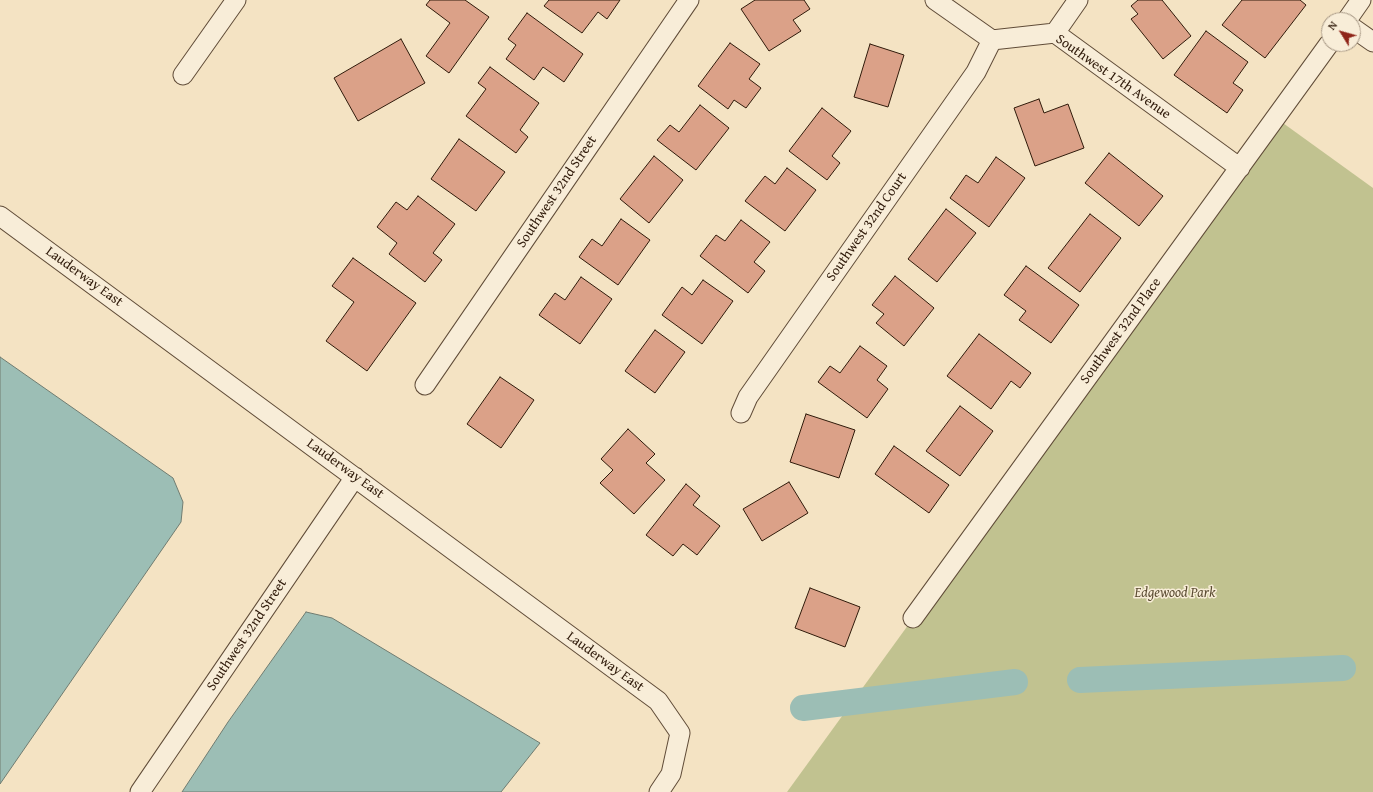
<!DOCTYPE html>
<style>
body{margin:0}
#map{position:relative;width:1373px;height:792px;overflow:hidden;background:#f4e3c3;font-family:"Gentium Book Plus",serif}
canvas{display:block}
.north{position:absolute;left:1321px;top:12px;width:40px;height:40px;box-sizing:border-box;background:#f8edd8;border:1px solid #a89986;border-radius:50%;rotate:307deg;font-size:11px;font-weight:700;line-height:16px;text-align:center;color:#2f1a0a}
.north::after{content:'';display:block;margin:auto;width:14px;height:18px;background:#8f2418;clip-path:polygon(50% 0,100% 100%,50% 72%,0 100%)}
</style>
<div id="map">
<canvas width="1373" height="792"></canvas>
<div class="north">N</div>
</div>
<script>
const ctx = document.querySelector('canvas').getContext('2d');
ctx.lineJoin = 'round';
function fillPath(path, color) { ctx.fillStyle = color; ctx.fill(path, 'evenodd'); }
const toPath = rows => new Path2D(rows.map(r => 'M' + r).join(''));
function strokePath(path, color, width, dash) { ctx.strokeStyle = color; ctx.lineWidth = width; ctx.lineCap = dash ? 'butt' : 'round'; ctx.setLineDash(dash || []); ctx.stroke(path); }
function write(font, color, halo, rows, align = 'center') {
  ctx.font = font + ' "Gentium Book Plus",serif'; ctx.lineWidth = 3; ctx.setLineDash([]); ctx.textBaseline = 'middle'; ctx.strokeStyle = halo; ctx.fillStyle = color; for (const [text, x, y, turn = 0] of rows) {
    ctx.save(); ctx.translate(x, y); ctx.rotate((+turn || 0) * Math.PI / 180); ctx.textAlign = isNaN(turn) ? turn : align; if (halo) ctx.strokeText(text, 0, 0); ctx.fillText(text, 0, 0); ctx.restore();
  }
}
fillPath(toPath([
 [1276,118,1373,188,1373,792,787,792]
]), '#c1c290');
const water = toPath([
 [0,357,173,478,183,502,181,522,0,784,0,357],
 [306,612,332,618,540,743,501,792,182,792,228,722,306,612]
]);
fillPath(water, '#9cbeb5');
strokePath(water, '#707c71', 1);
strokePath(toPath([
 [1080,680,1343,668],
 [803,708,1015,682]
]), '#9cbeb5', 26);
const building = toPath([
 [430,0,465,0,489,17,449,73,426,56,450,23,426,5,430,0],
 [549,0,620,0,607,19,598,12,582,33,544,6,549,0],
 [755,0,804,0,810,9,793,20,801,31,769,51,741,9,755,0],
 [1138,0,1162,0,1191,36,1163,59,1131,19,1138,14,1131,6,1138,0],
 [1242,0,1300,0,1306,5,1265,58,1222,25,1242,0],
 [527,13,583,54,564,82,543,67,534,80,506,59,516,45,508,39,527,13],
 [1206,31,1248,62,1233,83,1243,90,1227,113,1174,75,1206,31],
 [401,39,425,83,358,121,334,78,401,39],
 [730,43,760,64,749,79,761,88,746,108,734,100,728,109,698,86,730,43],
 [870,44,904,55,888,107,854,97,870,44],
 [490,67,539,103,520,130,528,137,516,153,466,116,486,89,478,83,490,67],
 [1039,99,1044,113,1068,104,1084,148,1035,166,1014,108,1039,99],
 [700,105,729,128,696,170,657,140,670,125,679,132,700,105],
 [822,108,851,131,832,156,840,163,827,180,789,151,822,108],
 [459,139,505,172,476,211,431,179,459,139],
 [1109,153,1163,196,1139,226,1085,183,1109,153],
 [654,156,683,180,649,223,620,199,654,156],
 [996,157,1025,178,989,227,950,198,966,175,978,183,996,157],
 [787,168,816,190,785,231,745,201,765,176,775,184,787,168],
 [418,196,455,224,433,253,442,260,425,282,389,254,397,243,377,227,396,202,407,210,418,196],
 [946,209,976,233,937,282,908,259,946,209],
 [1090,214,1121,238,1080,292,1048,268,1090,214],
 [621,219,650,240,618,285,579,257,592,239,602,246,621,219],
 [741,220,770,242,754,262,765,271,748,293,700,256,716,235,725,241,741,220],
 [353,258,416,303,367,371,326,341,354,302,332,286,353,258],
 [1026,266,1079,305,1051,343,1019,320,1026,311,1004,295,1026,266],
 [895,276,934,308,904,346,876,323,884,314,872,305,895,276],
 [581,277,612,299,580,344,539,315,555,293,565,300,581,277],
 [703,280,733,301,702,344,662,315,682,287,692,295,703,280],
 [655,330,685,352,655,393,625,371,655,330],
 [979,334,1031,373,1020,388,1011,381,991,409,947,376,979,334],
 [860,346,887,366,877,380,888,389,867,418,818,382,830,366,840,373,860,346],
 [500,377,534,400,501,448,467,424,500,377],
 [960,406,993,431,960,476,926,451,960,406],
 [806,414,855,430,839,478,790,462,806,414],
 [628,429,655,454,646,463,665,480,634,514,600,483,613,470,601,459,628,429],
 [894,446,949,485,929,513,875,474,894,446],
 [789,482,808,513,762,541,743,509,789,482],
 [686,484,700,496,693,505,720,526,697,555,683,544,673,556,646,535,686,484],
 [810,588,860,607,845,647,795,628,810,588]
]);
fillPath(building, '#dba188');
strokePath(building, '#2f1a0a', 1);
const street = toPath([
 [935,0,992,40,1055,33,1240,168],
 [1347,20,1361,0],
 [1353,28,1373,42],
 [1055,33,1078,0],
 [183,75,236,0],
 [0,216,658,701,680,733,671,774,659,792],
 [425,385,689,0],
 [741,413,748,397,976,72,992,40],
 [913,618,1329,44],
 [140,792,355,477]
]);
strokePath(street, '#604c38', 21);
strokePath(street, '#f8edd8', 19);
write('14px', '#2f1a0a', '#f8edd8', [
 ["Southwest 17th Avenue",1113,77,35],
 ["Southwest 32nd Street",557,192,-56],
 ["Southwest 32nd Court",867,227,-55],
 ["Lauderway East",84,277,36],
 ["Southwest 32nd Place",1121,331,-54],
 ["Lauderway East",345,469,36],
 ["Southwest 32nd Street",247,635,-56],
 ["Lauderway East",605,662,36]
]);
write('italic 14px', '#5b4c32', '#f8edd8', [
 ["Edgewood Park",1175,593]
]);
</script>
